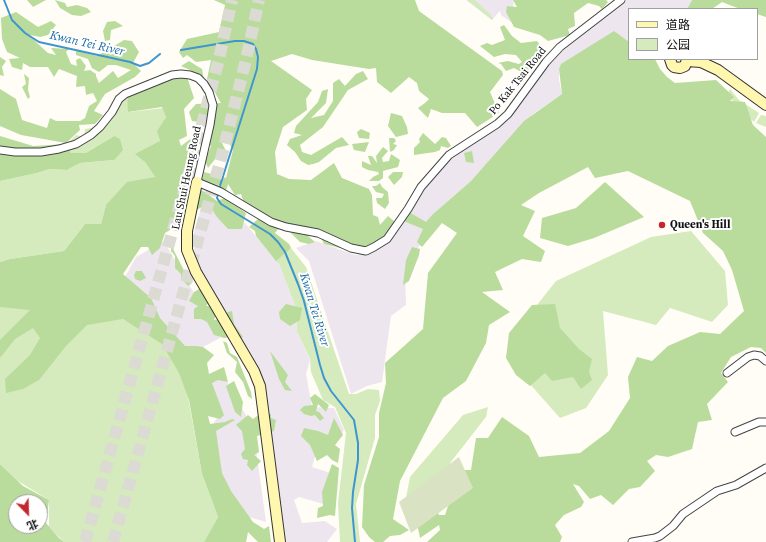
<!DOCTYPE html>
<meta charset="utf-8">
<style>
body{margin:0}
#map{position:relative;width:766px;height:542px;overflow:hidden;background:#fffdf5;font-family:"Source Serif 4","Noto Sans SC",serif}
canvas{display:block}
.legend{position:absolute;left:628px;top:8px;width:130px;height:52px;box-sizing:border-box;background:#fff;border:1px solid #a0a0a0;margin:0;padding:5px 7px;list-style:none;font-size:12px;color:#111}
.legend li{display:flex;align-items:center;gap:8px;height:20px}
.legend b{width:20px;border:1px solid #a0a0a0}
.north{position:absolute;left:8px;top:494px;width:40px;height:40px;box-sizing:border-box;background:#fff;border:1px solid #a0a0a0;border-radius:50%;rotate:157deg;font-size:11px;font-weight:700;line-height:16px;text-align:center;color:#111}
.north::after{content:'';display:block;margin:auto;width:14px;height:18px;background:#c4262e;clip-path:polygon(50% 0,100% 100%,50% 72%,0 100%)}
</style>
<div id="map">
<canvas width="766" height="542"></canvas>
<ul class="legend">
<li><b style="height:5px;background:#fff6b0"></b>道路</li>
<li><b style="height:11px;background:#d5ebbd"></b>公园</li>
</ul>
<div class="north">北</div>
</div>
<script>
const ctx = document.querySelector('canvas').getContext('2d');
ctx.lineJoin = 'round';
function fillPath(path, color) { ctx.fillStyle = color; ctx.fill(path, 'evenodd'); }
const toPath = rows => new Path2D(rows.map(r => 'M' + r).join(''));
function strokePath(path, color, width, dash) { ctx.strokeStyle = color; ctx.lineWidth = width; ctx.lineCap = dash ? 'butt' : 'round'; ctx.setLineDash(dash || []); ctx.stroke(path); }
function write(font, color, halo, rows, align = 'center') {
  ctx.font = font + ' "Source Serif 4",serif'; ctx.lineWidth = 4; ctx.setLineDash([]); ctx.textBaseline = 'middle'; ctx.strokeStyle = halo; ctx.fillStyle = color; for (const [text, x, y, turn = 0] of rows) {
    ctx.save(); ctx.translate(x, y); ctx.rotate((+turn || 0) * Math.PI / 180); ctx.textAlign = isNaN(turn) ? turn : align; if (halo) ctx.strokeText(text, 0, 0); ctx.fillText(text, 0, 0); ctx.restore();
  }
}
fillPath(toPath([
 [466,0,514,0,511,22,501,15,500,11,492,20],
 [627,0,692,0,687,9,629,9,629,42,559,69,559,80,562,94,533,114,471,181,433,214,436,218,405,270,406,305,391,316,382,382,367,386,351,394,309,261,296,248,316,241,355,255,370,253,392,237,426,187,449,161,512,114,532,85,560,53],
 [205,194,233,226,245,223,279,264,296,308,297,332,310,360,306,374,312,407,334,408,344,430,336,441,318,446,312,467,337,475,323,504,299,497,294,500,302,523,325,521,337,529,327,542,282,542,261,378,196,269,193,236],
 [164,241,220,338,203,347,185,351,124,279,136,257],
 [222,373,253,428,266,522,242,515,222,484,211,427,221,412,206,380]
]), '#eee6ef');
fillPath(toPath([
 [467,0,475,0,491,15,493,19,492,20],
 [730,89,739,100,759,113,754,122,727,95],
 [127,92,129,112,164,108,166,117,158,130,160,141,145,162,155,177,106,205,101,224,85,224,64,251,10,259,0,262,0,181,37,173,50,169,67,170,80,163,114,160,114,136,86,153,71,153,67,144,76,135,84,137,85,129,98,127],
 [761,115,766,116,766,127,756,123],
 [691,231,725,271,728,305,712,322,670,308,656,325,603,311,608,375,586,408,560,418,513,365,510,339,556,281,651,237],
 [291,248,306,267,349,394,356,394,368,389,379,390,380,401,375,415,375,438,356,504,360,542,340,542,338,503,346,433,335,407,323,400,311,372,310,359,297,332,296,308,279,264,275,260],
 [0,305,34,307,67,341,92,320,123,319,170,345,182,364,202,474,218,517,204,542,64,542,49,527,49,500,18,481,0,464],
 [488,407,486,417,450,463,446,486,406,498,410,477,463,415]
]), '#d5ebbd');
fillPath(toPath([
 [27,0,46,0,33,7],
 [55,0,65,3,67,7,77,5,87,8,91,12,81,16,72,15,60,8],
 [214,0,415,0,419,11,502,71,503,75,490,92,499,113,477,127,465,113,442,113,431,109,428,118,418,108,425,103,429,99,419,91,417,83,409,77,391,93,377,82,376,68,369,69,312,60,292,54,271,61,312,90,306,99,307,110,283,127,275,152,277,174,289,179,311,180,334,163,342,178,369,189,372,195,373,215,378,217,380,225,388,216,395,222,391,238,356,252,324,244,316,228,308,236,315,242,309,244,300,242,289,231,279,228,275,233,289,244,291,248,276,261,256,236,255,231,249,227,259,218,245,206,241,194,235,195,228,184,225,194,220,196,207,189,202,181,204,172,226,178,233,150,229,143,221,141,227,153,220,153,208,168,205,161,211,146,202,141,206,123,192,121,189,112,196,104,221,103,207,79,211,60,196,62,187,55,183,58,179,52,187,39,219,32,225,5],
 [513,0,606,0,608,2,602,9,599,6,588,3,574,13,575,26,568,29,570,35,548,41,540,35,514,27,506,12,507,6,517,7],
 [692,0,766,0,766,17,757,14,757,9,740,9,722,2,712,9,687,9],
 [16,12,38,27,51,21,56,25,48,35,40,37,30,35,37,43,48,53,56,55,51,48,69,49,66,52,71,64,77,66,76,60,80,58,86,66,84,71,90,70,96,74,96,76,99,83,113,71,118,78,131,70,116,65,108,65,99,72,92,68,88,59,76,55,76,50,97,56,124,40,132,41,139,52,133,63,141,71,135,77,105,94,94,111,103,115,95,124,79,125,80,130,66,143,21,135,0,126,0,89,16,99,22,120,47,128,50,118,56,121,80,121,85,118,89,106,97,101,93,93,86,95,85,86,76,87,77,76,59,69,54,77,48,67,30,67,23,63,22,70,12,67,9,59,20,58,7,52,2,39,1,18],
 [115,21,123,26,111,30,110,40,105,41,103,31,107,22],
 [504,25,512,36,521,43,537,41,545,51,529,61,534,64,527,75,514,68,506,71,501,64,498,63,508,61,519,64,522,62,516,55,505,54,494,57,480,46,487,43,492,45,505,40,500,27],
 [614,31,629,42,629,59,655,59,660,69,667,77,675,83,716,80,734,97,730,101,745,102,753,125,766,137,766,353,761,348,751,347,731,357,721,373,728,382,707,404,712,420,698,422,692,449,668,457,656,455,647,461,655,471,640,487,629,489,613,505,601,495,590,499,579,486,573,484,584,502,581,507,564,515,555,525,562,537,560,542,427,542,440,530,439,525,420,538,416,518,434,503,439,515,445,515,460,470,471,470,476,438,488,438,502,417,529,436,539,457,580,453,609,431,630,398,628,377,637,357,652,361,668,346,700,332,720,334,744,311,732,270,723,251,703,233,690,201,628,171,595,178,588,167,539,193,521,205,535,211,523,236,545,251,541,262,522,259,495,272,503,290,482,292,510,312,489,325,486,343,466,381,443,398,400,481,393,519,409,530,400,535,390,536,383,542,375,542,369,537,362,527,364,485,379,437,379,413,386,383,385,363,423,329,428,273,457,233,442,223,422,247,417,242,423,229,401,220,409,212,426,222,433,214,471,181,524,121,562,94,559,69,561,64],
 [0,57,6,61,2,67,4,76,0,75],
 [189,61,202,69,205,86,192,71,181,66],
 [363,71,368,79,348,90,323,127,300,145,302,152,311,155,342,137,349,145,336,148,319,162,313,164,308,165,301,161,295,152,287,145,290,139,302,135,294,133,296,126,318,102,322,91,328,89,326,103,311,118,324,115,333,101,333,83,339,79,345,86,356,74],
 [24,74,29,78,28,90,30,97,28,99,22,87,26,84],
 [174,77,187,77,194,98,184,109,187,136,179,140,181,146,193,137,195,148,187,162,192,168,183,196,191,194,196,188,205,192,217,201,225,198,246,213,242,229,228,229,217,217,213,211,205,202,204,206,190,213,186,203,182,201,176,226,165,233,160,248,152,255,148,247,141,247,123,274,151,298,160,318,185,346,197,346,203,347,214,355,207,363,209,374,224,367,228,382,218,380,212,383,224,415,220,419,208,416,210,424,225,422,232,419,235,420,216,431,222,473,231,491,253,522,264,529,269,526,271,542,258,542,248,532,246,542,204,542,218,517,202,474,189,400,179,373,162,344,123,319,87,325,66,346,39,380,23,389,6,393,5,379,30,355,40,338,33,328,15,339,0,358,0,340,30,310,0,307,0,262,10,259,64,251,85,224,101,224,106,205,127,182,155,177,145,162,135,154,160,141,157,131,166,117,162,107,128,112,127,92],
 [391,113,402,116,407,127,408,134,396,137,388,126],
 [361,129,370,133,369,139,359,138,357,132],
 [423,133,435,144,442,137,446,138,451,146,448,148,441,146,440,150,435,152,414,155,414,148,420,142,419,139],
 [0,136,33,146,67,144,71,153,86,153,114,136,120,139,123,150,114,160,80,163,67,170,50,169,37,173,0,181],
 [389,138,394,138,396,141,393,144,397,145,394,150,390,152],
 [369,142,365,152,354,150,352,144],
 [383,147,388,151,382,158,383,162,389,161,391,154,400,160,398,167,383,171,383,178,379,181,369,181,373,177,379,174,378,172,368,170,362,167,362,161,371,165,368,156,372,156,377,163,376,156],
 [472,151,474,163,466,162,464,153],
 [393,172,403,172,402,177,394,185,388,177],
 [605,182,644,217,594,238,568,246,540,238,542,218,576,208],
 [380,183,382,187,388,192,389,203,385,209,377,203,376,198,382,198,384,194,376,192,372,186,376,186],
 [171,245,191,284,188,286,181,278,181,274,175,268,175,256,171,251],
 [412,247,420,249,419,255,409,281,403,285,406,260],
 [136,271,142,271,146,278,140,281,135,279,134,275],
 [201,288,210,301,206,306,211,306,216,314,214,320,220,319,228,312,232,311,234,324,243,337,234,341,232,337,224,338,214,335,207,322,201,319,194,319,194,309,198,306,189,301,194,292],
 [286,304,302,308,300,320,290,326,280,319,279,312],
 [555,304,560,328,579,349,592,359,589,372,592,380,581,389,573,377,552,381,545,373,530,386,516,375,506,358,509,333,532,305],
 [223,341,227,343,230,353,237,357,251,392,252,399,248,396,243,382,235,372,237,362,227,353],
 [270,351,288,375,285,382,292,391,285,390,279,379],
 [234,381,243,402,241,417,235,412,226,386],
 [315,394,329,405,326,412,318,404,316,411,319,412,324,418,320,421,315,415,311,416,304,414,300,410,304,406,313,405,310,398],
 [261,413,271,414,271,418,276,420,274,431,257,436,259,452,254,455,261,461,252,471,247,465,248,460,243,459,241,454,245,449,242,431,236,425,248,415,253,419],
 [334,418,343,435,335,445,340,449,338,463,332,460,327,455,317,461,310,445,301,436,304,428,318,431,328,435],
 [0,464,23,486,49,500,46,523,59,538,64,542,0,542],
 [16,502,40,502,40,526,16,526],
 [332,464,339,468,335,516,330,515,317,518,318,508,323,506,322,492]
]), '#b9dc9c');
fillPath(toPath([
 [459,457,473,488,411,533,399,502]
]), '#d9e3c4');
strokePath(toPath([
 [4,0,12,20,25,33,39,42,130,62,140,66,149,63,160,54],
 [181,50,235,41,244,41,253,44,256,49,258,57,257,69,219,189],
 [218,193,217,198,221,204,270,234,278,242,285,252,298,284,304,301,320,365,324,378,331,391,354,420,358,443,358,460,353,492,352,508,355,542]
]), '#3f96cf', 2);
strokePath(toPath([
 [85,542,194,155,219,59,232,0],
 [113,542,222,155,246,60,259,0]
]), '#dbdad3', 12, [12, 6]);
const street = toPath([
 [0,150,15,152,41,152,59,149,76,144,91,135,100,127,112,112,119,99,125,94,172,75,181,74,190,75,198,78,204,84,209,92,213,105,210,125,197,182,221,192,271,222,286,227,318,233,351,248,366,251,374,247,387,239,408,209,421,187,449,155,497,124,508,114,546,62,560,47,621,0],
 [727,373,748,357,754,355,760,356,766,361],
 [735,432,759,422,766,422],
 [632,542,655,538,660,536,673,526,683,514,717,491,736,485,766,468]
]);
const secondary = toPath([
 [670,59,672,65,674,67,680,68,685,66,687,59],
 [687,61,701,62,718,70,766,105],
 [197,182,187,231,187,250,196,272,254,371,260,386,280,542]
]);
strokePath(street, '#444', 9);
strokePath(secondary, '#333', 12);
strokePath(street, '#fff', 7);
strokePath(secondary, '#fff6b0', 10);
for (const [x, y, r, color] of [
 [662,225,4,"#c4262e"]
]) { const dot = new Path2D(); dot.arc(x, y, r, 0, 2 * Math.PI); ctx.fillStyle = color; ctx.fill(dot); strokePath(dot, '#fff', 1.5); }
write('11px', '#111', '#fff', [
 ["Po Kak Tsai Road",518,81,-51],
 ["Lau Shui Heung Road",187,178,-78]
]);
write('bold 11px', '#111', '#fff', [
 ["Queen's Hill",670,225]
], 'left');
write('italic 12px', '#1768a6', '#fff', [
 ["Kwan Tei River",87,44,13],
 ["Kwan Tei River",314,310,73]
]);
</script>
